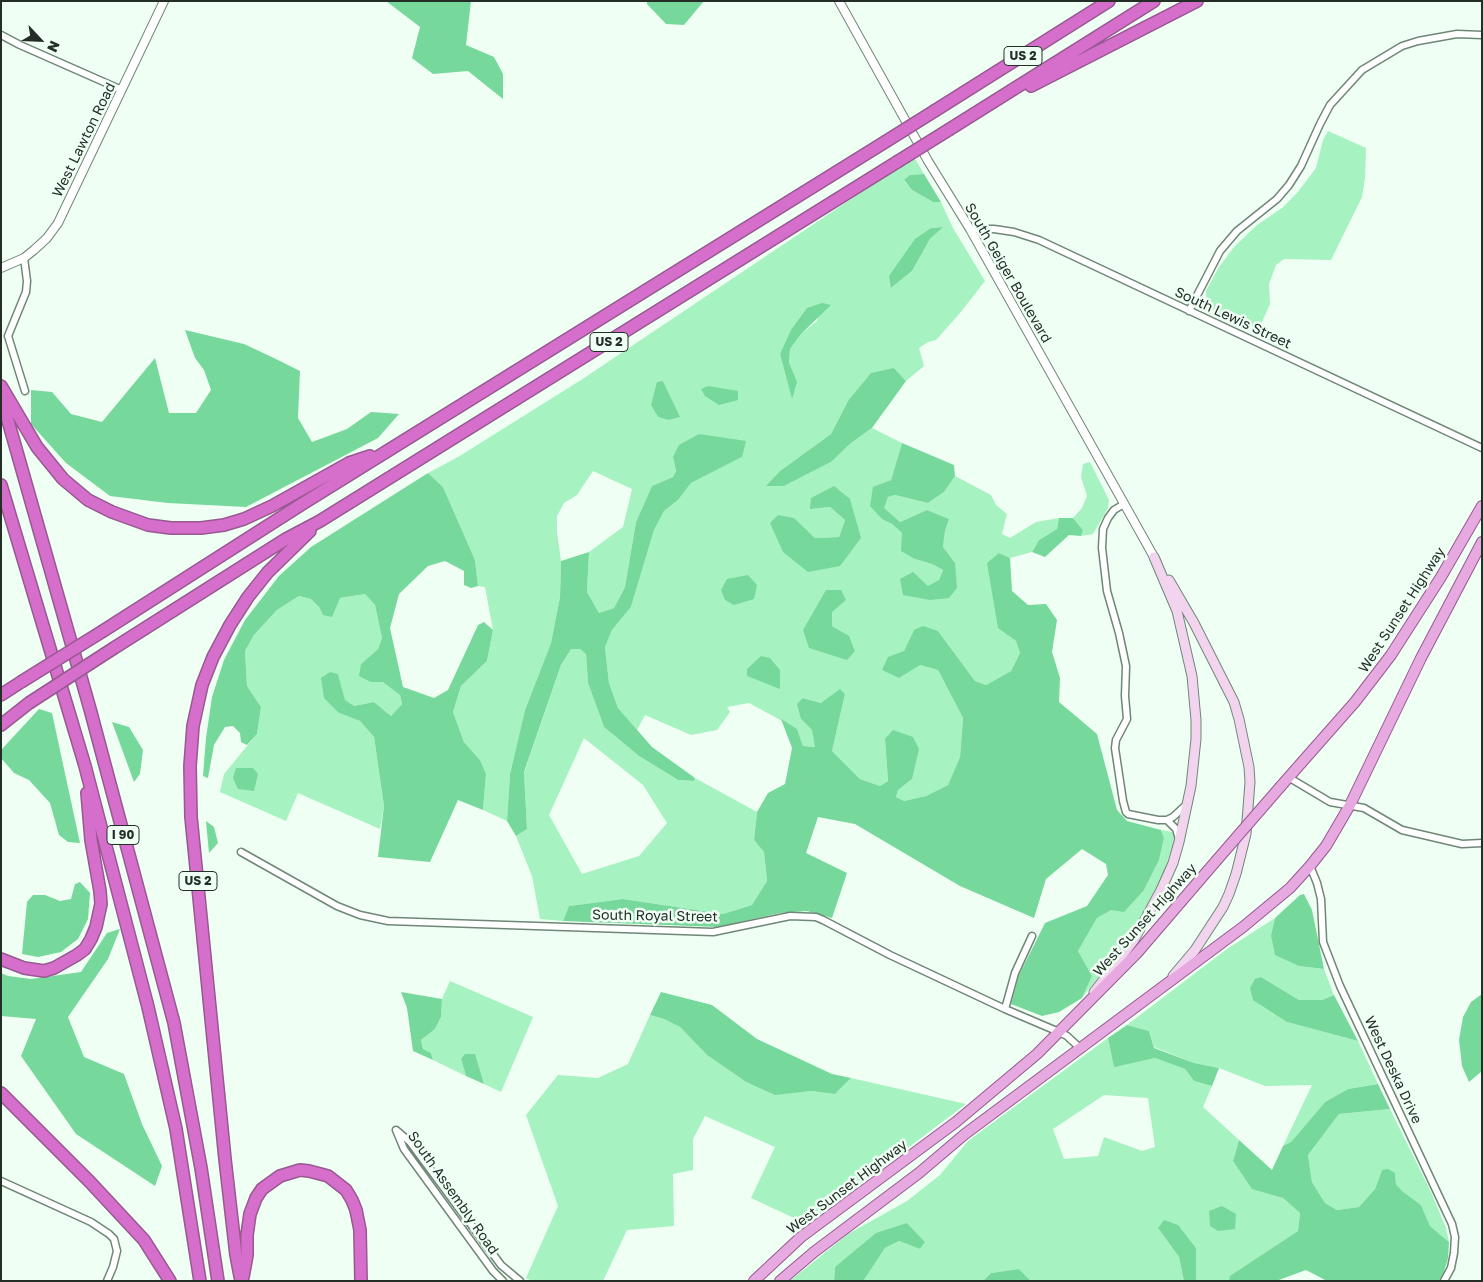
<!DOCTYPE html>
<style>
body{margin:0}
#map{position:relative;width:1483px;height:1282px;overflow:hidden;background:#effff3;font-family:"Golos Text",sans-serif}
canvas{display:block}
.frame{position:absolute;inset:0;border:2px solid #242e27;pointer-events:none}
.north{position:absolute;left:15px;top:15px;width:50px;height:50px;-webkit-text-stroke:4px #effff3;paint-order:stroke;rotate:115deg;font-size:14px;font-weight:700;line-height:20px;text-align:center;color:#242e27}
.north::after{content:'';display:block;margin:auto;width:18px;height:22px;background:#242e27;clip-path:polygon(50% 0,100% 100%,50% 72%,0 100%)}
</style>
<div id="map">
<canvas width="1483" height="1282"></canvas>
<div class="frame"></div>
<div class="north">N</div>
</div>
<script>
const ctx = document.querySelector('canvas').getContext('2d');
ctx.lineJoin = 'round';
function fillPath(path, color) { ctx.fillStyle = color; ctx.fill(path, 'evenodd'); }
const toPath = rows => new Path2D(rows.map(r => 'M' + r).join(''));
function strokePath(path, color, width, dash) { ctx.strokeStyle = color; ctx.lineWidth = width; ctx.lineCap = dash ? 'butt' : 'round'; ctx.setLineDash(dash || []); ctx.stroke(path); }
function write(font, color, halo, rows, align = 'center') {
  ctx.font = font + ' "Golos Text",sans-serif'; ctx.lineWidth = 5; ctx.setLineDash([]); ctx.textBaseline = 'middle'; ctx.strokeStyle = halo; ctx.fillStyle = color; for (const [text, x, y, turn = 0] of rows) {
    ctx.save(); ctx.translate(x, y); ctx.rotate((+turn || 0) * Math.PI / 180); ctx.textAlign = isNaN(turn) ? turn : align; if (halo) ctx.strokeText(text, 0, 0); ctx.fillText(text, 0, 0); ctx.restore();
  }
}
fillPath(toPath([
 [1328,131,1366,148,1365,178,1362,197,1331,260,1284,259,1276,265,1269,284,1270,304,1261,324,1249,327,1207,307,1206,291,1219,267,1234,247,1257,225,1282,208,1297,193,1316,168,1323,140],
 [914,157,924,174,910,175,904,181,912,190,933,202,941,202,953,228,985,281,960,313,936,340,928,342,919,348,924,366,906,381,894,368,848,401,831,434,780,471,767,486,784,486,831,462,851,443,872,428,902,443,891,480,873,488,882,520,892,524,902,533,915,559,932,564,943,570,939,580,928,587,930,600,955,563,943,547,945,531,949,519,927,510,900,522,883,508,888,497,895,495,928,503,944,492,955,476,991,495,996,505,1007,514,1002,534,1010,538,1036,522,1059,518,1057,529,1039,540,1032,552,1010,558,999,553,998,627,1016,641,1020,653,1011,671,986,685,975,681,938,631,914,630,904,651,920,665,938,670,963,718,960,757,948,785,926,796,904,801,896,797,898,790,912,779,885,739,888,781,880,786,860,779,832,751,845,694,821,703,804,698,801,719,812,730,816,747,803,746,797,729,749,703,727,707,730,712,717,730,691,735,645,715,637,730,618,708,609,683,605,646,612,630,631,607,654,530,664,511,678,500,691,483,742,457,673,457,676,471,673,477,652,486,636,522,625,587,614,608,599,613,587,592,589,552,623,527,632,489,593,471,577,495,564,503,557,516,557,532,561,561,560,597,551,643,525,710,510,774,507,821,483,810,486,774,480,760,464,742,453,712,461,686,487,661,493,630,485,587,478,586,475,560,443,487,428,473,458,457,581,380],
 [942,227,930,239,912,271,891,288,931,228],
 [822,303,817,321,801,334,790,349,789,363,792,398,780,354],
 [663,381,679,416,668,420,658,417,651,404],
 [850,499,840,566,794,518,815,538,839,537,845,520,830,507,810,509],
 [832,612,832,626,849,637,855,651,803,630],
 [1090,462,1109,500,1108,508,1093,534,1081,536,1083,530,1073,518,1082,508,1087,496,1081,477,1083,464],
 [365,594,375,605,382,638,378,649,361,664,371,682,383,681,400,695,402,704,391,716,374,702,354,706,345,701,338,674,339,713,360,721,374,737,384,806,380,829,298,793,286,821,220,792,224,774,257,734,261,707,247,686,245,651,254,635,277,610,299,596,311,599,319,607,323,615,340,598],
 [571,649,580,649,586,654,588,683,604,727,639,756,678,780,694,781,695,778,757,812,754,840,764,852,767,881,752,905,723,914,623,899,569,906,563,921,540,919,532,876,516,836,527,829,524,773,561,665],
 [584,738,643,785,667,823,639,856,582,874,549,815],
 [1161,830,1172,832,1175,839,1161,880,1138,925,1082,998,1092,976,1078,951,1097,918,1144,890,1159,860,1164,838],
 [1275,918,1271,935,1299,966,1324,969,1334,995,1322,1000,1299,1000,1261,977,1287,1022,1358,1041,1378,1084,1348,1089,1325,1102,1291,1142,1283,1146,1312,1085,1265,1086,1219,1068,1194,1063,1154,1047,1149,1031,1127,1025,1227,949],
 [450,981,533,1017,501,1092,484,1084,474,1054,461,1059,466,1076,433,1060,431,1053,423,1049,421,1040,435,1029,441,1017,442,999],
 [650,1015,664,1019,680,1027,707,1055,746,1082,774,1094,811,1091,835,1094,851,1078,966,1104,807,1224,751,1198,775,1147,705,1116,693,1139,693,1170,673,1174,674,1226,627,1230,603,1281,532,1281,526,1278,558,1206,526,1115,558,1075,598,1078,628,1064],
 [1108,1038,1114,1066,1155,1058,1185,1069,1194,1081,1212,1086,1203,1107,1239,1140,1233,1161,1252,1188,1283,1198,1300,1213,1298,1231,1231,1276,1229,1281,1196,1281,1196,1248,1158,1228,1179,1257,1184,1281,1031,1281,1019,1269,991,1273,983,1281,862,1281,885,1248,899,1241,920,1249,925,1242,907,1223,835,1267,834,1281,790,1281,848,1234,907,1201,940,1175,968,1141],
 [1104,1095,1148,1098,1155,1147,1142,1151,1104,1137,1098,1156,1064,1159,1053,1129],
 [1390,1109,1431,1192,1446,1228,1449,1242,1430,1226,1421,1205,1402,1191,1396,1184,1395,1173,1382,1170,1375,1189,1359,1207,1337,1210,1325,1203,1312,1182,1308,1155,1339,1114]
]), '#a6f2c0');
fillPath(toPath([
 [386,1,471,1,466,45,494,57,503,74,503,99,468,71,433,74,412,58,420,27],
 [647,1,704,1,684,25,666,24,647,4],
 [924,174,941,202,933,202,912,190,904,180,910,175],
 [943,227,930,239,912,271,891,288,889,276,915,239,931,228],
 [822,303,831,305,801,334,790,349,789,363,797,382,792,399,780,354,791,330,807,308],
 [185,330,244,344,276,359,300,371,298,418,312,442,347,429,371,412,399,414,378,438,246,507,168,503,110,496,66,463,31,424,31,390,52,392,71,414,102,422,155,358,169,413,196,413,211,390,204,370,195,358],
 [894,368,906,381,872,428,851,443,831,462,784,486,766,486,780,471,831,434,848,401,871,373],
 [663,381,680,417,668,420,658,417,651,405,657,382],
 [708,386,738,391,738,400,719,405,705,396,701,389],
 [699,434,746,441,742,457,691,483,678,500,664,511,654,530,631,607,612,630,605,647,609,683,618,708,652,747,695,778,694,781,678,780,639,756,604,727,588,683,586,654,580,649,571,649,561,665,524,772,527,829,516,836,507,821,510,774,525,710,551,643,560,597,561,561,589,552,587,592,599,613,614,608,625,587,636,522,652,486,673,477,676,471,673,457,679,445],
 [902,443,954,465,955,476,944,492,928,503,895,495,888,497,884,508,900,522,927,510,949,519,945,531,943,547,955,563,957,588,949,598,930,600,903,595,900,579,913,572,928,586,939,580,943,570,932,564,915,559,901,551,902,533,892,524,883,520,870,506,873,487,891,480],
 [428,473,443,487,475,560,478,586,471,588,464,585,464,571,445,561,428,566,399,594,390,628,403,687,434,698,448,690,478,625,484,622,493,630,487,661,461,686,453,712,464,742,480,760,486,774,483,810,458,800,430,862,378,857,384,806,374,737,360,721,339,713,324,698,321,678,330,672,338,674,345,700,354,706,374,702,391,716,402,704,400,695,383,682,371,682,359,676,361,664,378,649,382,638,375,605,365,594,340,598,332,617,323,615,319,607,311,599,299,596,277,610,254,635,245,651,247,686,261,707,257,734,247,745,241,742,240,733,233,726,225,727,214,745,208,778,203,776,206,738,212,697,224,660,245,620,279,576,311,547],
 [834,486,850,499,861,538,840,566,808,572,783,552,770,523,778,515,794,518,815,538,839,537,845,520,830,507,810,509,811,498],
 [1059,518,1073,518,1083,530,1081,536,1069,535,1045,557,1032,552,1039,540,1057,529],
 [999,553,1010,558,1012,591,1028,605,1046,604,1057,620,1052,652,1060,678,1059,702,1097,734,1117,810,1127,821,1161,830,1164,838,1159,860,1144,890,1124,912,1111,910,1097,918,1078,951,1092,976,1082,998,1059,1012,1042,1016,1011,1004,1019,975,1045,923,1087,906,1108,875,1106,864,1082,849,1046,879,1034,918,960,886,855,824,818,817,806,853,847,873,832,918,807,911,780,913,718,927,563,921,569,906,623,899,723,914,752,905,767,881,764,852,754,840,757,812,768,793,785,784,792,748,781,719,797,729,803,746,815,747,812,730,801,719,797,704,803,698,821,703,840,689,845,694,832,751,860,779,880,786,888,781,885,739,893,730,913,737,919,749,912,779,898,790,896,797,904,801,926,796,948,785,960,757,963,718,938,670,920,665,899,678,882,670,888,657,904,651,914,630,923,626,938,631,975,681,986,685,1011,671,1020,653,1016,641,998,628,987,563],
 [748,575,757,585,754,599,734,605,725,600,721,590,727,579],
 [826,590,841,590,846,600,832,612,832,626,849,636,855,651,847,660,809,648,803,630],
 [761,656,770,658,780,670,780,689,747,676,747,669],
 [39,709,52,713,80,843,68,842,59,835,50,803,29,780,14,773,1,758,2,749],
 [112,722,129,727,143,750,140,774,134,782],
 [236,768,253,768,258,774,254,791,238,789,233,778],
 [206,821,214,827,218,843,209,853],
 [80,882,90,893,88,919,78,939,61,952,38,957,22,954,27,902,33,895,45,895,60,901,71,899,75,884],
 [1304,894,1312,910,1324,969,1299,966,1275,955,1271,935,1275,918,1300,895],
 [120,929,108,959,68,1017,84,1057,124,1074,142,1124,162,1166,155,1186,76,1134,21,1056,36,1019,1,1016,1,973,8,976,31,979,81,972,107,933],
 [1261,977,1299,1000,1322,1000,1334,995,1358,1041,1287,1022,1253,1000,1250,988,1255,979],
 [401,992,442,999,441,1017,435,1029,421,1040,423,1049,431,1053,433,1060,413,1051,407,1008],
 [661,992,712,1005,757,1039,832,1074,851,1078,835,1094,811,1091,775,1095,746,1082,707,1055,680,1027,664,1019,650,1015],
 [1482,994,1482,1071,1469,1082,1462,1066,1459,1040,1463,1017,1471,1002],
 [1127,1025,1149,1031,1154,1048,1194,1063,1219,1068,1212,1086,1194,1081,1185,1069,1155,1058,1114,1067,1108,1038],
 [465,1054,475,1054,484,1084,466,1076,461,1059],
 [1378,1084,1390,1109,1339,1114,1308,1155,1312,1182,1325,1203,1337,1210,1359,1207,1375,1189,1382,1170,1388,1169,1395,1173,1396,1184,1402,1191,1421,1205,1430,1226,1449,1242,1448,1258,1444,1272,1439,1281,1327,1281,1306,1270,1276,1281,1229,1281,1230,1276,1298,1231,1300,1213,1283,1198,1252,1189,1233,1161,1239,1140,1272,1170,1283,1146,1291,1142,1325,1102,1348,1089],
 [1222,1206,1236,1214,1235,1229,1218,1231,1210,1226,1209,1211],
 [1164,1220,1178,1225,1196,1248,1196,1281,1184,1281,1179,1257,1158,1228],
 [907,1223,925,1242,920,1249,899,1241,885,1248,863,1281,834,1281,835,1267,876,1233],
 [1019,1269,1031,1281,983,1281,991,1273]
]), '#77d89c');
const minor = toPath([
 [1,35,20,45,122,90],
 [970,229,994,229,1014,232,1039,240,1482,448],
 [24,258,27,281,26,292,8,336,25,391],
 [1189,311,1220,251,1237,231,1277,199,1289,185,1301,166,1320,124,1330,105,1362,70,1402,46,1418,41,1457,34,1482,35],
 [1124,504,1114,510,1108,518,1103,529,1102,548,1107,591,1119,633,1126,666,1125,696,1127,719,1116,740,1115,748,1123,801,1126,812,1128,814,1158,820,1167,820,1173,817,1186,805],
 [1288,777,1330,802,1364,808,1402,830,1462,844,1482,843],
 [1167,820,1176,829,1179,839],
 [241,852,337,906,360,915,388,921,713,932,790,916,816,917,823,920,890,955,1005,1009,1059,1032,1067,1036,1081,1049],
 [1310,866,1317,883,1321,899,1323,942,1340,986,1452,1224,1455,1237,1454,1253,1451,1268,1444,1281],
 [1005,1009,1015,973,1032,936],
 [1,1181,91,1222,109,1234,114,1239,117,1251,113,1267,107,1281],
 [503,1281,493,1271,404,1149,396,1130,410,1142,501,1265,520,1281]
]);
const tertiary = toPath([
 [839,1,928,161,970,229,1154,557],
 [1,268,24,258,34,250,47,238,58,223,164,1]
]);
const secondary = toPath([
 [1169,580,1194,623,1234,702,1239,719,1249,767,1250,782,1246,834,1236,874,1229,894,1223,907,1195,950,1173,976],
 [1094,992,1134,940,1161,890,1173,863,1179,842,1191,786,1196,739,1196,720,1192,676,1177,611,1154,557]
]);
const primary = toPath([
 [1281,786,1355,702,1391,655,1441,577,1482,506],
 [754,1281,801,1237,956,1122,1037,1054,1137,953,1216,861],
 [780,1281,814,1252,919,1173,965,1134,1243,927,1290,888,1310,866,1326,846,1350,805,1421,658,1482,542]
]);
const motorway = toPath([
 [1031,86,1197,1],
 [936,110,1109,1],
 [950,129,1154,1],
 [1,386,37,447,63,479,88,500,112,512,148,525,171,528,201,528,224,525,244,519,272,506,349,463,370,456],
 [1,396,90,709,174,1023,201,1168,218,1281],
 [1,485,85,766,148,1007,176,1129,200,1281],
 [103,631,302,504,885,142],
 [114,648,286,539,320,521,897,162],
 [1,695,21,682],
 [1,725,29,703],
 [1,959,24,968,44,971,54,968,77,955,85,949,91,939,96,927,101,904,100,891,91,840,87,793],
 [1,1093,90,1182,144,1240,170,1281],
 [243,1277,247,1255,247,1235,250,1214,256,1198,262,1189,280,1176,300,1170,309,1171,328,1176,346,1190,352,1200,356,1210,360,1230,361,1281],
 [241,1281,236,1255,225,1159,191,817,190,766,193,726,202,685,213,657,230,625,248,597,268,572,310,531]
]);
strokePath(minor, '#6f8776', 9);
strokePath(tertiary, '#6f8776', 10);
strokePath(secondary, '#6f8776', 11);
strokePath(primary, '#985892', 12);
strokePath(motorway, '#985892', 14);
strokePath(minor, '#fff', 6);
strokePath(tertiary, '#fff', 8);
strokePath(secondary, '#f3d4ef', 9);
strokePath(primary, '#e6a9e0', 10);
strokePath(motorway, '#d66fcb', 11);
const primaryBridge = toPath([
 [1216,861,1281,786]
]);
const motorwayBridge = toPath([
 [885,142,936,110],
 [897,162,950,129],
 [21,682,103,631],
 [29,703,114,648]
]);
strokePath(primaryBridge, '#985892', 12, []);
strokePath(motorwayBridge, '#985892', 14, []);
strokePath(primaryBridge, '#e6a9e0', 10);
strokePath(motorwayBridge, '#d66fcb', 11);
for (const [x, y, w] of [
 [1023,56,38],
 [609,342,38],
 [123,835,32],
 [198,881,38]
]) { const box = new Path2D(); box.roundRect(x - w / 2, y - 9.5, w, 19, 4); ctx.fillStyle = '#effff3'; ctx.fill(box); strokePath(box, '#242e27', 1); }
write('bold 12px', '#242e27', null, [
 ["US 2",1023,56],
 ["US 2",609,342],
 ["I 90",123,835],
 ["US 2",198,881]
]);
write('14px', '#242e27', '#effff3', [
 ["West Lawton Road",84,140,-64],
 ["South Geiger Boulevard",1008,273,60],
 ["South Lewis Street",1233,318,25],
 ["West Sunset Highway",1402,610,-57],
 ["South Royal Street",655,916,1],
 ["West Sunset Highway",1145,920,-48],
 ["West Deska Drive",1393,1070,65],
 ["West Sunset Highway",847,1187,-37],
 ["South Assembly Road",453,1193,55]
]);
</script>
